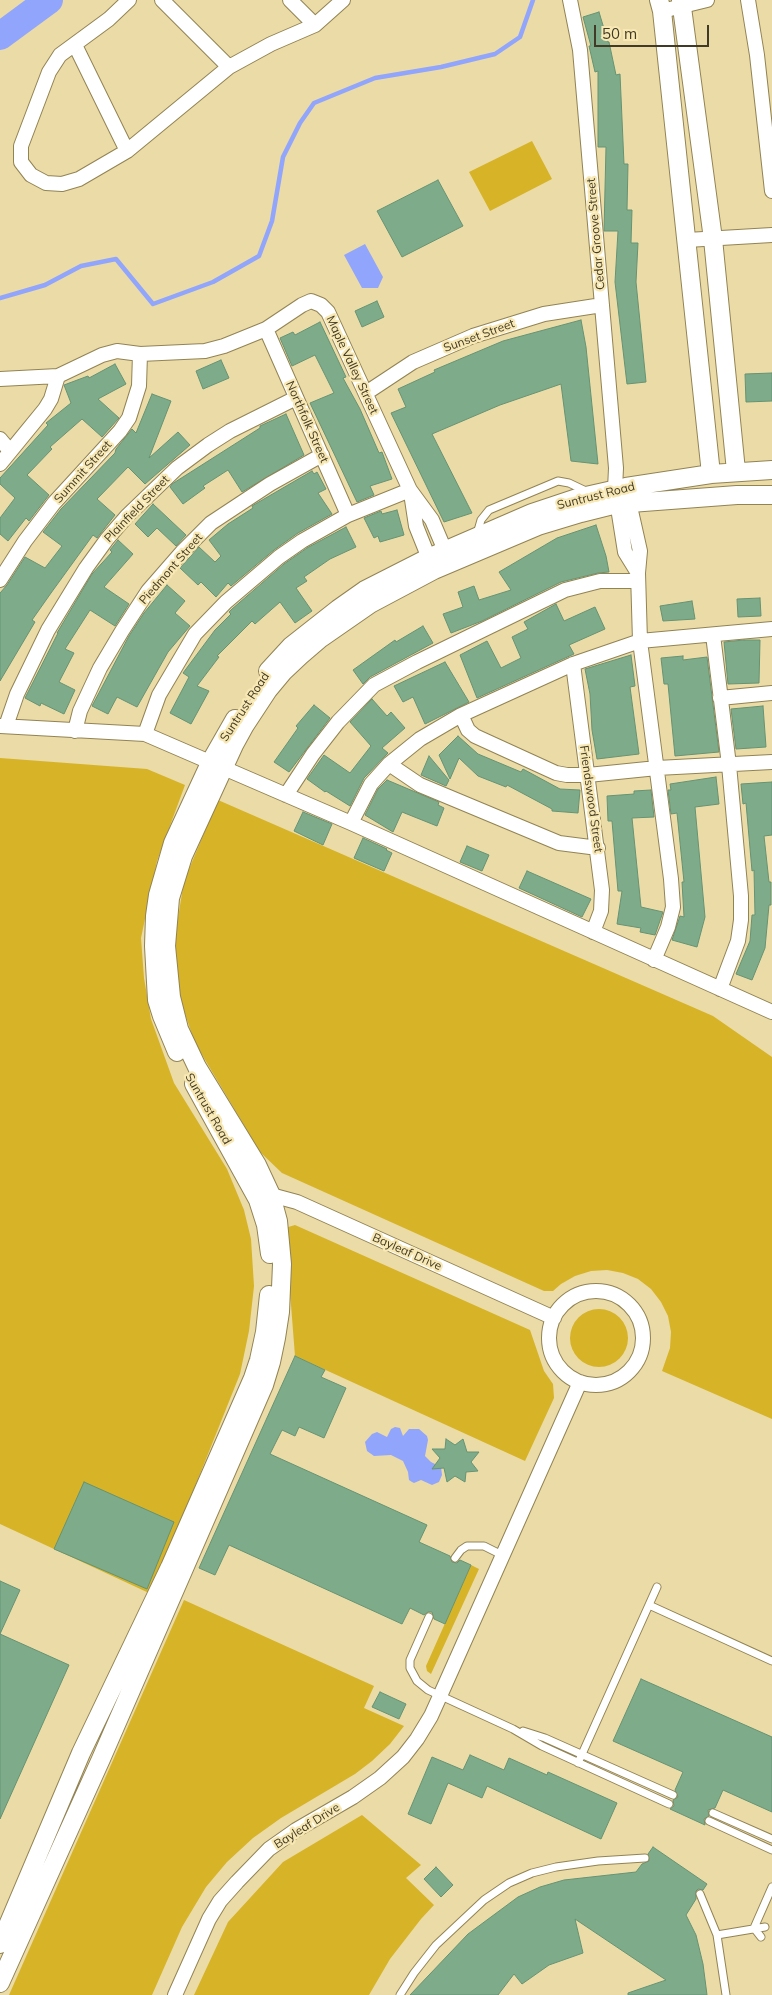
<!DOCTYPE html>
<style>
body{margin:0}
#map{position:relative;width:772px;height:1995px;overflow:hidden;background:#ebdba7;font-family:Mulish,sans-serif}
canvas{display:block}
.scale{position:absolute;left:594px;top:25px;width:115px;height:22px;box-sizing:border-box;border:2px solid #413a26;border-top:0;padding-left:6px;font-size:15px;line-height:18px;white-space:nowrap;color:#413a26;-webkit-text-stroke:4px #f8e8b4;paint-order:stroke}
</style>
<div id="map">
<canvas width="772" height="1995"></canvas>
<div class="scale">50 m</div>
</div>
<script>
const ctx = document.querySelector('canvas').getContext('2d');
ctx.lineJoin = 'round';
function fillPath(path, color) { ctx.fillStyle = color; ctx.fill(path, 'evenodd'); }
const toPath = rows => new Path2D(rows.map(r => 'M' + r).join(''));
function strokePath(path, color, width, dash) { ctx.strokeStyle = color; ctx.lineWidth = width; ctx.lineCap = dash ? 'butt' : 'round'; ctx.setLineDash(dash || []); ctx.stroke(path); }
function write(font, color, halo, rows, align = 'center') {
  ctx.font = font + ' Mulish,sans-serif'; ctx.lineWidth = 4.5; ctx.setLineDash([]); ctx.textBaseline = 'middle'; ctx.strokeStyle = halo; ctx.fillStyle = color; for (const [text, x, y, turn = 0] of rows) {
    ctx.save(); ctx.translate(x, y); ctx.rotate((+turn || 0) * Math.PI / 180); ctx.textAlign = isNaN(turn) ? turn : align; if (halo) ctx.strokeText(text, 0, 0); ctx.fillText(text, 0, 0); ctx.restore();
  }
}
fillPath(toPath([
 [532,141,552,179,490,211,469,172],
 [0,758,147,769,185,785,157,861,141,938,144,978,151,1019,174,1083,227,1169,244,1210,251,1239,254,1286,249,1331,240,1374,180,1524,149,1593,0,1524],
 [218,800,713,1016,772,1057,772,1419,662,1371,670,1348,671,1332,668,1316,661,1302,651,1289,638,1279,623,1273,607,1270,591,1271,575,1276,561,1284,553,1291,544,1291,282,1173,260,1152,195,1043,183,1008,175,973,175,936,184,881],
 [295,1225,530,1330,544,1371,553,1384,554,1398,525,1461,295,1356,285,1228],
 '570 1338a29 29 0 1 1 58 0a29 29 0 1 1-58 0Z',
 [471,1565,479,1569,431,1674,427,1671,426,1666],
 [184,1600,374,1686,364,1708,404,1726,390,1744,372,1761,355,1774,281,1818,253,1838,227,1862,206,1887,182,1927,152,1995,9,1995],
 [362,1815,421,1865,406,1878,434,1905,421,1919,390,1959,369,1995,194,1995,228,1922,283,1862]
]), '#d7b327');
fillPath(toPath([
 [365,244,383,277,378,288,362,288,344,255],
 [395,1427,400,1428,403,1436,409,1429,419,1429,427,1436,428,1440,425,1456,431,1462,441,1467,442,1475,439,1482,432,1485,421,1480,414,1483,412,1482,409,1480,408,1472,403,1461,391,1455,374,1456,367,1451,365,1442,372,1434,377,1432,387,1437,391,1429]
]), '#91a5fc');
strokePath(toPath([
 [0,298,45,285,81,266,116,259,153,304,213,282,259,256,272,221,283,157,300,123,314,103,375,78,441,67,495,54,520,37,533,0]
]), '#91a5fc', 4.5);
strokePath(toPath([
 [0,36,49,0]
]), '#91a5fc', 28);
const building = toPath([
 [599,12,608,42,609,42,616,75,620,74,624,164,628,164,627,210,632,210,631,243,638,243,636,282,646,382,627,384,615,282,618,231,604,231,606,147,598,147,598,71,595,72,589,46,591,46,583,17,599,12],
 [438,180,463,226,402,257,377,211,438,180],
 [377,301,384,317,362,327,355,311,377,301],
 [581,320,586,347,598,464,571,461,561,384,500,405,432,434,472,513,444,522,391,413,406,407,398,389,435,372,434,370,503,341,581,320],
 [320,322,346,377,343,378,360,409,379,453,382,452,392,479,370,486,374,495,357,502,310,403,334,393,315,355,292,366,280,338,293,332,295,335,320,322],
 [221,360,229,378,203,389,196,371,221,360],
 [115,364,126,384,98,399,119,418,102,437,82,419,50,447,52,449,27,475,49,495,29,521,26,518,8,541,0,534,0,518,15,498,0,484,0,478,48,425,46,423,71,403,64,385,88,376,89,378,115,364],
 [772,373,772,401,746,402,745,374,772,373],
 [152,394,171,401,149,458,178,432,190,445,145,484,128,467,97,499,115,515,97,538,93,535,51,593,32,620,35,622,0,681,0,593,7,585,25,557,45,568,62,546,43,532,61,509,115,453,116,449,132,429,136,433,152,394],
 [286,414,304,455,242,492,228,470,203,486,205,488,183,504,170,487,172,484,260,428,260,426,286,414],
 [312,471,314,474,317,472,326,489,318,493,332,514,298,533,274,550,231,586,228,583,216,597,201,582,198,585,180,568,199,547,215,562,221,556,209,540,228,524,253,508,252,506,312,471],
 [153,504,186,535,176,546,157,528,148,537,135,524,153,504],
 [397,510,404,535,380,542,378,536,374,538,364,518,381,511,382,514,397,510],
 [596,525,606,556,609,572,598,573,561,582,482,621,451,633,443,614,463,607,458,592,474,586,479,600,511,590,499,572,557,538,596,525],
 [346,527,356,547,330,559,304,577,307,581,296,588,312,611,295,623,280,602,255,624,252,621,217,656,219,657,197,686,209,691,191,724,170,713,189,677,183,673,215,630,231,614,229,612,232,609,284,564,307,548,346,527],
 [118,540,133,554,104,587,129,604,115,626,90,610,65,649,74,653,59,682,75,690,64,714,41,703,40,706,25,698,58,633,57,633,92,574,112,552,110,550,118,540],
 [167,585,185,601,175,613,190,626,168,652,137,707,117,697,108,714,92,706,129,636,144,613,167,585],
 [760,598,761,616,738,617,737,599,760,598],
 [692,601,695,619,663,621,660,606,692,601],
 [556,604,564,621,595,607,605,629,569,645,574,654,477,698,460,655,487,641,501,668,521,658,512,637,528,629,524,622,556,604],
 [423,626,433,643,370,677,363,684,353,670,395,640,396,642,423,626],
 [744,640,760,640,759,683,728,684,724,642,744,640],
 [631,655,635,686,630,687,639,754,597,759,592,730,590,694,585,669,631,655],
 [683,656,683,660,707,657,719,752,675,756,668,684,664,684,661,658,683,656],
 [445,662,469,702,425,724,413,697,403,702,394,686,445,662],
 [372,699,387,716,391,712,405,728,382,748,388,753,364,778,350,806,326,791,325,792,307,779,324,755,350,773,371,746,350,722,372,699],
 [314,705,330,718,289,772,274,762,298,728,296,726,314,705],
 [763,706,766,747,736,749,731,709,763,706],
 [458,736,478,754,521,772,523,769,560,789,580,790,578,813,552,811,552,809,507,785,506,787,478,776,459,758,450,779,439,755,458,736],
 [429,756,449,780,446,786,421,775,429,756],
 [716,777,719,804,695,807,705,917,697,947,672,940,680,916,684,917,682,882,684,882,677,813,671,814,668,790,671,790,670,784,716,777],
 [387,780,439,802,438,805,444,808,437,826,402,812,393,832,365,815,378,789,387,780],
 [772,782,772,835,764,836,769,882,771,882,771,905,769,905,765,948,752,980,736,974,750,941,752,915,755,915,754,870,752,871,746,803,743,804,741,784,772,782],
 [651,790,654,817,632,818,641,907,663,912,655,935,640,932,641,928,617,924,622,891,618,891,612,821,608,821,607,796,634,794,634,791,651,790],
 [303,812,332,824,323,845,294,831,303,812],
 [363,838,387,849,386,850,392,853,384,871,354,858,363,838],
 [467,846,489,855,482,871,460,862,467,846],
 [527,871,591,899,582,917,519,888,527,871],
 [295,1356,325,1370,321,1377,346,1388,324,1438,299,1427,295,1436,282,1430,270,1454,427,1525,419,1542,450,1556,452,1562,457,1563,460,1560,471,1565,445,1624,434,1619,432,1612,428,1612,424,1615,410,1608,402,1624,229,1545,215,1575,199,1568,295,1356],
 [446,1439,455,1445,463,1439,467,1452,479,1452,471,1462,478,1471,466,1472,465,1482,455,1476,447,1482,444,1468,432,1469,440,1458,432,1449,445,1449,446,1439],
 [84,1482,174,1522,147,1589,54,1549,84,1482],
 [0,1581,20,1590,0,1634,69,1665,0,1819,0,1581],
 [641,1679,772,1737,772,1812,723,1790,715,1808,708,1810,709,1816,704,1819,705,1825,670,1809,674,1806,673,1800,678,1797,675,1790,683,1772,613,1741,641,1679],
 [380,1692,406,1704,399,1719,372,1707,380,1692],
 [470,1755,504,1770,509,1758,547,1775,548,1772,617,1803,601,1839,487,1786,482,1798,448,1783,431,1824,408,1814,432,1757,463,1770,470,1755],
 [653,1847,707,1884,703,1890,698,1889,696,1891,696,1899,686,1915,696,1935,703,1964,707,1995,628,1995,628,1993,666,1980,575,1919,583,1953,549,1965,522,1984,514,1974,498,1995,410,1995,468,1934,518,1897,540,1887,564,1880,636,1872,642,1864,649,1861,648,1854,653,1847],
 [436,1867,453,1885,441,1897,424,1879,436,1867]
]);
fillPath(building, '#7eac8b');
strokePath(building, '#659373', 1);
const service = toPath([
 [477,534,481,520,489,510,558,481,569,483,588,492],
 [455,1558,461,1550,467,1546,484,1546,504,1556],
 [649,1605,772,1661],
 [429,1617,410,1660,410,1668,417,1681,428,1690,513,1729,542,1746,669,1804],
 [523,1731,545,1738,673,1795],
 [578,1763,657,1587],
 [713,1813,772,1839],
 [709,1821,772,1850],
 [700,1894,717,1935,726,1995],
 [754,1928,772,1887],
 [754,1928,761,1937],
 [717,1935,765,1927],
 [400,1995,414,1973,436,1945,484,1900,509,1883,532,1873,556,1867,598,1861,645,1858]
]);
const minor = toPath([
 [129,0,109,19,60,55,49,72,21,146,21,162,31,175,46,183,62,184,79,179,127,151,229,67,271,44,315,25,343,0],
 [162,0,229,67],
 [290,0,315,25],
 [570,0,580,50,616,468,615,489,625,552,638,573],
 [748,0,757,55,772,191],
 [662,11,707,0],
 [75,45,127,151],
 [687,240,772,235],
 [266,329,348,515],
 [0,379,58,376,102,355,117,351,140,354,205,351,224,346,266,329,302,305,311,301,321,305,328,312,410,490,432,520,449,560],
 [366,393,413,362,473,336,544,314,602,305],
 [0,439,10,451],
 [0,464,45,409,51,399,58,376],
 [411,493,416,526,432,566],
 [627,493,640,551,638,573,640,641,671,879,673,907,668,927,654,960],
 [0,580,25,541,54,503,120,431,129,418,139,386,140,354],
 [713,635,729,765,741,896,741,920,738,941,720,989],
 [573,664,602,890,601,911,593,932],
 [720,698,772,693],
 [461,715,468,730,475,736,556,773,567,775,588,775,657,768,772,762],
 [0,726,145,734,351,823,772,1012],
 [6,726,17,694,48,630,86,568,107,539,127,516,177,468,208,445,230,431,296,398],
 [75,731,80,711,100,668,122,631,148,591,182,552,211,523,270,484,322,455],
 [145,734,159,695,195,634,226,602,279,557,302,541,348,515,410,490],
 [389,764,420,785,559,843,598,848],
 [286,795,313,754,338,722,374,685,417,662,565,590,600,581,638,581],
 [351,823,371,784,389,764,420,739,461,715,573,664,640,641,772,629],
 [264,1198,271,1195,297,1202,554,1318],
 '549 1338a47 47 0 1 1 94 0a47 47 0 1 1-94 0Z',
 [175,1995,209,1919,220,1901,237,1882,269,1849,296,1830,353,1797,380,1778,403,1757,417,1739,431,1716,440,1696,580,1382]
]);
const tertiary = toPath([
 [659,0,662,11,711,474],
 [681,0,713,239,736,471],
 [268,671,291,646,338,609,365,590,428,558,532,513,577,498,626,487,711,474,772,470],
 [177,1052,162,1016,157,1000,154,946,155,916,158,895,173,843,211,761,235,719],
 [194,1084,258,1200,266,1225,270,1254],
 [0,1944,81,1753,170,1567,253,1378,259,1360,265,1332,269,1295],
 [0,1983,101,1759,264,1385,271,1362,276,1338,280,1312,282,1264,278,1221,271,1195,257,1165,197,1067,179,1029,171,997,166,946,170,898,183,856,234,745,245,725,268,690,283,672,300,656,321,638,370,604,434,570,538,526,581,513,617,504,737,495,772,495]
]);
strokePath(service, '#928353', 9);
strokePath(minor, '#928353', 16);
strokePath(tertiary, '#928353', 20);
strokePath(service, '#fff', 7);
strokePath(minor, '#fff', 14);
strokePath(tertiary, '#fff', 18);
write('12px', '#413a26', '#f8e8b4', [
 ["Cedar Groove Street",596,234,-95],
 ["Sunset Street",479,336,-20],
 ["Maple Valley Street",352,365,65],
 ["Northfolk Street",307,422,66],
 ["Summit Street",83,472,-48],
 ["Suntrust Road",596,496,-14],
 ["Plainfield Street",137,509,-46],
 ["Piedmont Street",171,569,-49],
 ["Suntrust Road",245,707,-57],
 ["Friendswood Street",591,799,82],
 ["Suntrust Road",208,1109,60],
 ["Bayleaf Drive",407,1252,24],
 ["Bayleaf Drive",307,1826,-32]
]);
</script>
